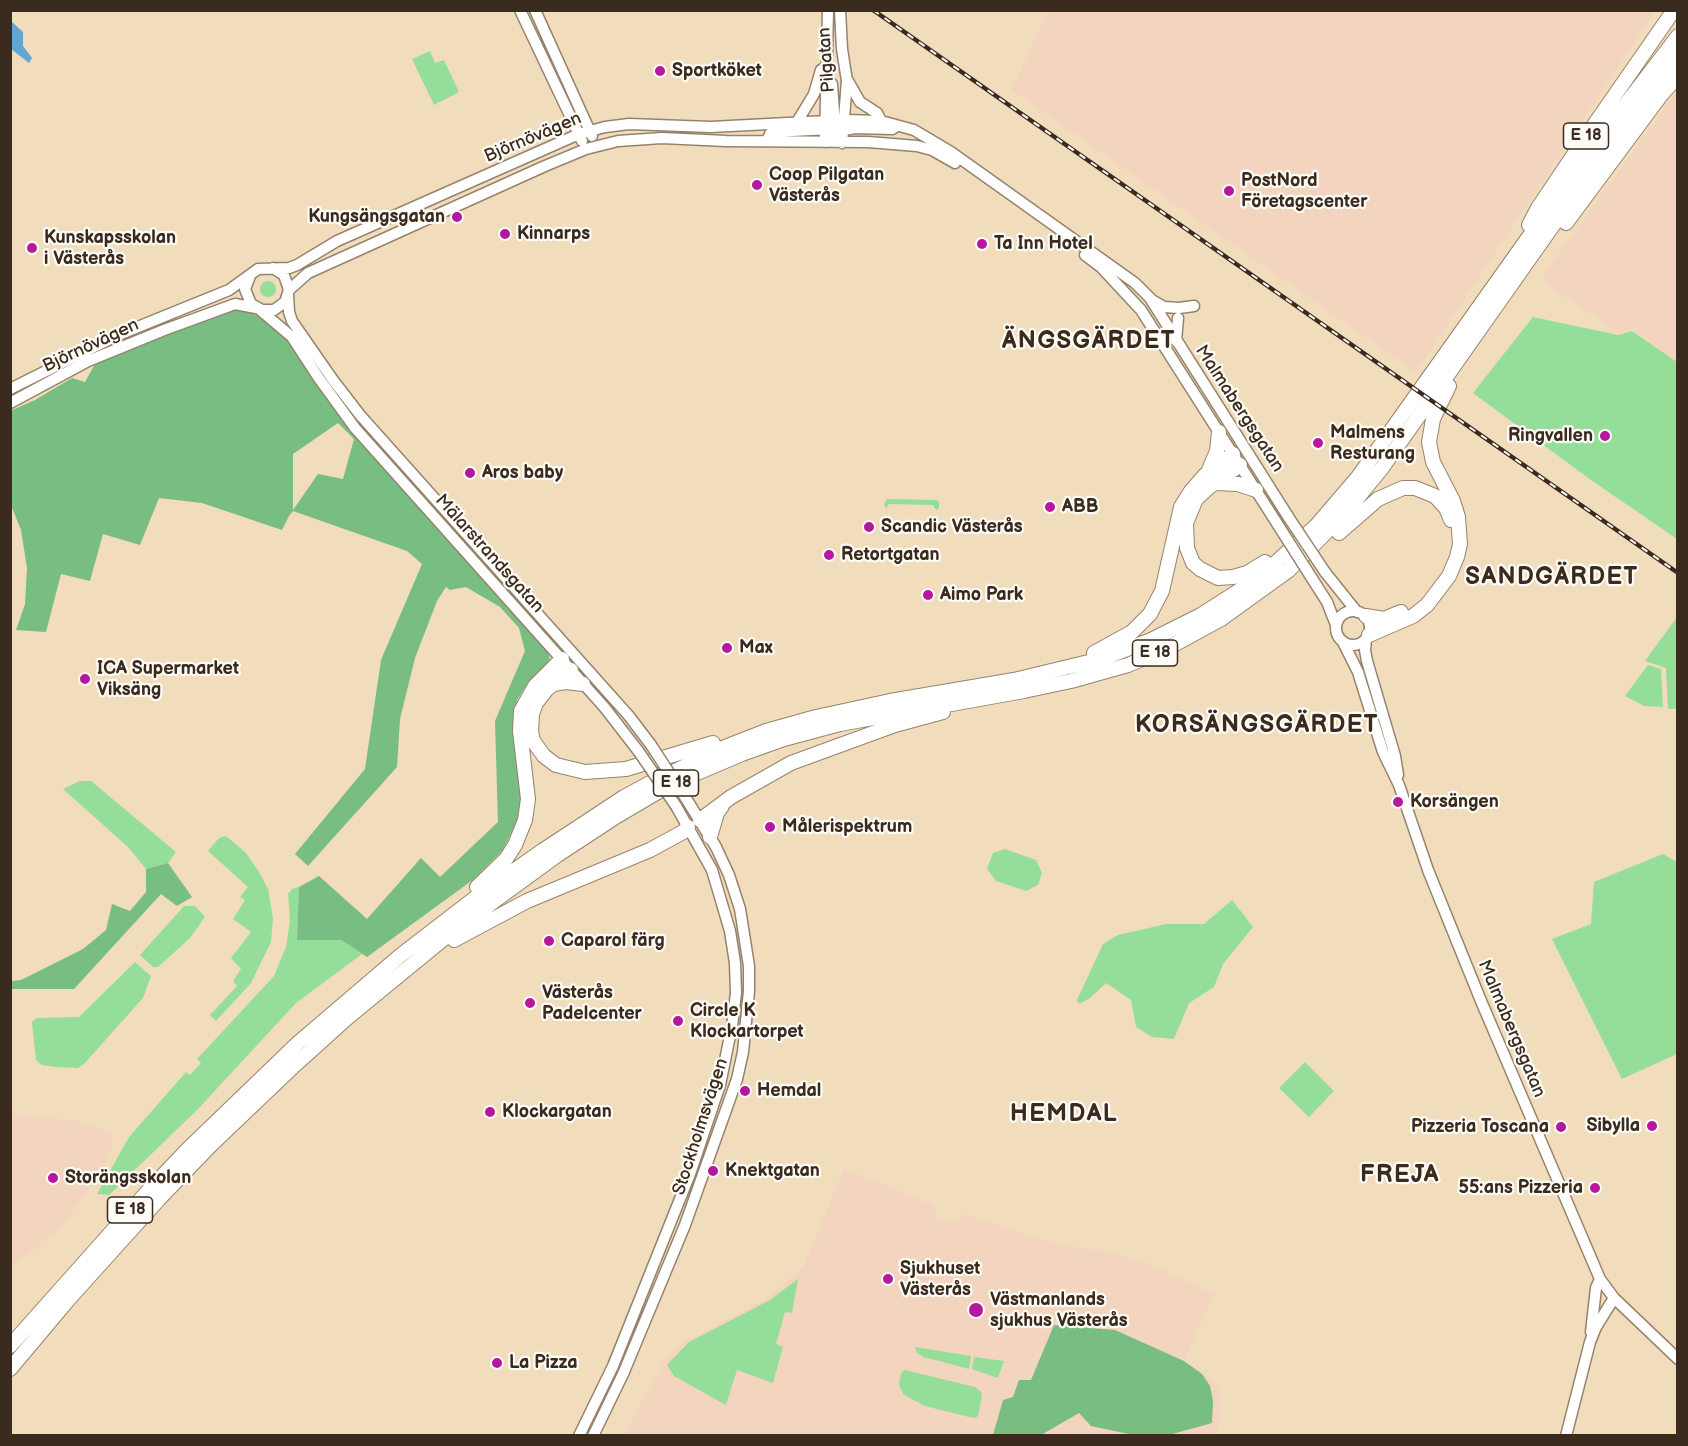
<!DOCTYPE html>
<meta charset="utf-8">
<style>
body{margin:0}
#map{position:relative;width:1688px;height:1446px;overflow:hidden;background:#f1dcbc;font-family:"Balsamiq Sans",sans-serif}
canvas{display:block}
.frame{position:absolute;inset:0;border:12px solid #3b2a1e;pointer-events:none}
</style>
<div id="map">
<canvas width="1688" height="1446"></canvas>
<div class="frame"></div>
</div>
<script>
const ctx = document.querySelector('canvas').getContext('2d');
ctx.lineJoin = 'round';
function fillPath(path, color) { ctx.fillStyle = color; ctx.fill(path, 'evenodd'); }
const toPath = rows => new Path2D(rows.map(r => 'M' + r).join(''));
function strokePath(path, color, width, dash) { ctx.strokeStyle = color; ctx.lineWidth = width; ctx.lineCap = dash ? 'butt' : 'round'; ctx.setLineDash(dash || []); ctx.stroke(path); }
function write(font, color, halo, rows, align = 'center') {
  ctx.font = font + ' "Balsamiq Sans",sans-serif'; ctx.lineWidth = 4.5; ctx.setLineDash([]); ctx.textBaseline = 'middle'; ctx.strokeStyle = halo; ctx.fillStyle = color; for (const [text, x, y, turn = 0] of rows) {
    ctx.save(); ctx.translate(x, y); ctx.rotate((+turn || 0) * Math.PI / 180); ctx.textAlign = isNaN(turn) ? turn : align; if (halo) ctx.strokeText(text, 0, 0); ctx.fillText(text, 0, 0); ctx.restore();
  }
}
fillPath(toPath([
 [1048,11,1048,10,1655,11,1416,372,1012,90],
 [1677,92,1677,361,1632,329,1619,333,1548,285,1544,274],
 [11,1114,77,1121,111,1132,113,1144,106,1163,86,1193,65,1221,32,1251,11,1266],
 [844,1169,933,1205,937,1217,948,1223,965,1214,1057,1244,1104,1252,1148,1263,1214,1295,1183,1362,1219,1385,1221,1420,1215,1435,624,1436,665,1360,684,1342,768,1298,804,1266]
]), '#f3d4bf');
fillPath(toPath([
 [430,51,435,63,444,60,459,92,434,105,412,59],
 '260 289a8 8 0 1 1 16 0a8 8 0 1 1-16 0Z',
 [1533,317,1618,335,1632,331,1677,362,1677,539,1591,480,1473,393],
 [887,499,937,500,939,502,939,508,936,510,933,505,889,504,886,509,884,504],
 [1677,617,1677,709,1668,709,1666,668,1645,661],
 [1648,665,1661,669,1663,707,1644,706,1625,696],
 [80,781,91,781,176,852,168,863,146,869,128,847,63,789],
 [226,836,246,853,259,872,268,889,273,918,271,942,251,983,216,1021,210,1015,237,986,233,981,241,969,231,958,251,932,233,919,245,900,240,897,248,887,208,851,219,838],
 [1005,849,1036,860,1042,873,1038,885,1026,891,996,881,987,869,993,853],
 [1663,854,1677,862,1677,1054,1622,1079,1552,939,1591,924,1594,882],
 [299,887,297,940,341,940,362,954,296,1003,198,1109,109,1195,97,1194,129,1137,186,1072,190,1075,201,1063,197,1059,274,976,286,947,290,921,288,894,292,889],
 [1232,900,1253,927,1223,964,1214,987,1189,1003,1174,1039,1152,1037,1136,1027,1131,1000,1106,983,1089,999,1078,1004,1077,1000,1103,944,1118,935,1166,924,1204,924],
 [184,906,195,906,205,917,190,938,158,967,153,967,140,955],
 [135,962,151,976,143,998,84,1064,78,1068,56,1067,42,1065,36,1060,32,1022,37,1018,79,1017],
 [1305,1062,1334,1091,1309,1117,1279,1088],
 [798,1279,792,1313,785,1312,776,1344,783,1347,773,1383,737,1370,726,1405,674,1376,667,1365,689,1342,770,1300],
 [915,1347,971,1356,969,1369,924,1357,917,1353],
 [974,1357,1004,1361,998,1378,972,1369],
 [905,1370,975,1387,981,1392,982,1396,978,1416,975,1418,969,1417,925,1406,904,1395,899,1385,901,1373]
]), '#95de99');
fillPath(toPath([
 [242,309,258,316,288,339,315,379,549,653,550,664,528,683,517,700,514,732,520,771,520,815,503,850,474,879,367,957,341,940,297,940,299,887,319,876,367,919,421,858,440,877,498,822,495,721,525,651,519,628,500,607,466,587,450,590,446,587,437,601,415,658,400,719,397,767,308,866,295,854,365,769,381,660,422,564,407,551,293,511,289,516,282,530,202,503,159,498,140,545,103,534,90,581,61,574,46,632,16,630,25,604,27,568,21,530,11,505,10,411,35,400,72,378,85,382,95,364,170,332,227,312],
 [338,423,354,439,343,479,318,474,293,510,293,454],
 [168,863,192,897,177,906,161,894,74,989,11,989,11,981,21,980,83,949,106,930,112,904,130,911,146,892,146,869],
 [1054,1325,1115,1330,1184,1361,1202,1374,1210,1386,1213,1401,1212,1423,1169,1435,1133,1435,1091,1426,1079,1413,1041,1435,993,1435,1003,1400,1013,1397,1019,1380,1031,1380]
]), '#78bd81');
fillPath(toPath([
 [11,21,23,32,23,46,32,58,29,63,11,49]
]), '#60a7d6');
const secondary = toPath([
 [520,10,582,141],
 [535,10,592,136],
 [840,10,842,49,847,81,842,143],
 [848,81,860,102,877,113,881,121],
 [832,84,835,126],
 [797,122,814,94,821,70,828,66],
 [767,141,770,134,773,132,830,129],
 [825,142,828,10],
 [825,142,833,135,845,130,854,128,892,129,895,127],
 [1085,255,1101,267,1141,310,1278,525],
 [250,276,245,289,251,304,262,310,274,310,285,302,289,290,284,275,273,268],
 [289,290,308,273,545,166,586,149,618,141,662,138,726,141,868,142,917,146,932,150,955,163],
 [288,295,289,312,292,321,333,380,360,415,629,716,651,745],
 [1152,300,1164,307,1179,308,1194,306],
 [259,309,292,337,318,377,355,428,605,708,639,752],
 [1176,341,1178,318],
 [10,389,118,335,229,290,258,269,289,268,297,265,337,241,579,134,605,127,629,124,711,127,845,120,881,121,914,130,951,152,1135,283,1150,298,1289,518],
 [10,403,88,361,164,330,235,304,256,308],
 [1325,572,1357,612],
 [1313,580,1327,602,1336,625],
 '1336 628a17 17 0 1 1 34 0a17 17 0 1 1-34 0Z',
 [1366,639,1365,650,1367,661,1395,756,1398,775],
 [1343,642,1358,672,1383,752,1399,785,1428,870,1481,1001,1600,1279,1614,1298,1678,1359],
 [1591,1332,1596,1288,1600,1279],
 [579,1436,613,1366,690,1174,720,1085,732,1026,736,993,735,963,730,931,712,870,676,806],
 [593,1436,623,1374,685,1225,737,1079,743,1052,749,991,749,966,740,909,729,875,716,847,687,800],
 [1566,1436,1590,1342,1596,1327,1614,1298]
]);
const motorway = toPath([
 [1566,223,1661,95,1678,76],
 [1529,225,1538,208,1583,141,1674,10],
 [1240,465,1209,487,1196,499,1186,523,1187,548,1193,563,1200,569,1218,578,1233,577,1247,573,1265,562],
 [1209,470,1217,451,1219,432],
 [1216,483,1238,484,1256,490],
 [1339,533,1378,499,1403,488,1415,488,1435,496,1446,508,1451,520],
 [1366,616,1384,619,1401,612],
 [1369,635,1413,616,1427,605,1449,576,1457,557,1460,544,1458,517,1453,501,1433,462,1429,442,1433,419,1449,386],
 [1094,653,1132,632,1150,614,1162,591,1181,507,1191,491,1205,475,1233,454],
 [571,670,547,689,536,703,532,714,531,731,533,741,544,756,556,765,585,772,626,769,713,743],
 [553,684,566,682,583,684],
 [700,820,731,797,791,763,895,725,943,712],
 [710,837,717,813,722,806],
 [477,887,506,859,515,845,525,820,528,799,520,731,521,711,535,686,562,659],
 [454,940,527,901,650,850,683,832,688,827],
 [10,1346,148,1191,188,1149,298,1043,401,955,475,898,542,851,624,797,650,783,725,747,766,731,816,717,890,701,1014,680,1101,659,1151,640,1201,615,1237,592,1271,567,1316,526,1358,477,1590,151,1678,36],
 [10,1369,68,1300,159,1199,211,1145,296,1064,347,1018,453,931,556,856,617,816,656,793,690,776,742,754,784,739,840,724,1024,691,1071,681,1128,665,1166,649,1221,619,1289,570,1346,512,1382,468,1609,146,1678,55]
]);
strokePath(secondary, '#96836d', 13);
strokePath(motorway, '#96836d', 16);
strokePath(secondary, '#fff', 10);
strokePath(motorway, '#fff', 14);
const rail = toPath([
 [873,10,1678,573]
]);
strokePath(rail, '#3b2a1e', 4.5);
strokePath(rail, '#fdfcf7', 2, [7]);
const secondaryBridge = toPath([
 [1289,518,1325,572],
 [1278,525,1313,580],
 [651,745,687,800],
 [639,752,676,806]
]);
strokePath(secondaryBridge, '#96836d', 13, []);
strokePath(secondaryBridge, '#fff', 10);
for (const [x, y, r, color] of [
 [660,71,6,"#b5179e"],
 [757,185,6,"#b5179e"],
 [1229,191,6,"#b5179e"],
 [457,217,6,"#b5179e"],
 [505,234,6,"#b5179e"],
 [982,244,6,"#b5179e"],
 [32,248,6,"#b5179e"],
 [1605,436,6,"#b5179e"],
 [1318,443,6,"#b5179e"],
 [470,473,6,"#b5179e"],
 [1050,507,6,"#b5179e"],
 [869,527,6,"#b5179e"],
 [829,555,6,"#b5179e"],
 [928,595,6,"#b5179e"],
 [727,648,6,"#b5179e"],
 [85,679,6,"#b5179e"],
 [1398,802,6,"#b5179e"],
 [770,827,6,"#b5179e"],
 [549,941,6,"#b5179e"],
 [530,1003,6,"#b5179e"],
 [678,1021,6,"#b5179e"],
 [745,1091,6,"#b5179e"],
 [490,1112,6,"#b5179e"],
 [1652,1126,6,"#b5179e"],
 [1561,1127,6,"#b5179e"],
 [713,1171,6,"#b5179e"],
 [53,1178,6,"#b5179e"],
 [1595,1188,6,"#b5179e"],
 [888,1279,6,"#b5179e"],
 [976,1310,8,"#b5179e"],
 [497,1363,6,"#b5179e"]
]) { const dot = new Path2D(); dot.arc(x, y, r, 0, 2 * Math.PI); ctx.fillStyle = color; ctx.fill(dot); strokePath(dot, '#fdfcf7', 2); }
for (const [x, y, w] of [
 [1586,136,45],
 [1155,653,45],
 [676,783,45],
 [130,1210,45]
]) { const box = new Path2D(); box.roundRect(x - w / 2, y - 13, w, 26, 4.5); ctx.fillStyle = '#fdfcf7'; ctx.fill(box); strokePath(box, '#3b2a1e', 1.5); }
write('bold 16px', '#3b2a1e', null, [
 ["E 18",1586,136],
 ["E 18",1155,653],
 ["E 18",676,783],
 ["E 18",130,1210]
]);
write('18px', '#3b2a1e', '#fdfcf7', [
 ["Pilgatan",827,60,-94],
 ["Björnövägen",533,138,-23],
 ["Björnövägen",91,346,-25],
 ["Malmabergsgatan",1239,409,57],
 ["Mälarstrandsgatan",489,554,48],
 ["Malmabergsgatan",1511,1029,67],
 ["Stockholmsvägen",701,1127,-72]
]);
write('bold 18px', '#3b2a1e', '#fdfcf7', [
 ["Sportköket",672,71],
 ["Coop Pilgatan",769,175],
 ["Västerås",769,196],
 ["PostNord",1241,181],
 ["Företagscenter",1241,202],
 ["Kungsängsgatan",445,217,"right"],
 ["Kinnarps",517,234],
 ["Kunskapsskolan",44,238],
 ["i Västerås",44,259],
 ["Ta Inn Hotel",994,244],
 ["Malmens",1330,433],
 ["Resturang",1330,454],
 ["Ringvallen",1593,436,"right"],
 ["Aros baby",482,473],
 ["ABB",1062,507],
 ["Scandic Västerås",881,527],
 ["Retortgatan",841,555],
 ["Aimo Park",940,595],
 ["Max",739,648],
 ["ICA Supermarket",97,669],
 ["Viksäng",97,690],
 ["Korsängen",1410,802],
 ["Målerispektrum",782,827],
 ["Caparol färg",561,941],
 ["Västerås",542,993],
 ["Padelcenter",542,1014],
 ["Circle K",690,1011],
 ["Klockartorpet",690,1032],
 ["Hemdal",757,1091],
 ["Klockargatan",502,1112],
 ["Sibylla",1640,1126,"right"],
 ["Pizzeria Toscana",1549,1127,"right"],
 ["Knektgatan",725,1171],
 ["Storängsskolan",65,1178],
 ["55:ans Pizzeria",1583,1188,"right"],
 ["Sjukhuset",900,1269],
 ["Västerås",900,1290],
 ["Västmanlands",990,1300],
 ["sjukhus Västerås",990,1321],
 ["La Pizza",509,1363]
], 'left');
ctx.letterSpacing = '1.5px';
write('bold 24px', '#3b2a1e', '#fdfcf7', [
 ["ÄNGSGÄRDET",1089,342],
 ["SANDGÄRDET",1552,578],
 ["KORSÄNGSGÄRDET",1257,726],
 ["HEMDAL",1064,1115],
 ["FREJA",1400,1176]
]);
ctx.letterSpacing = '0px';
</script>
